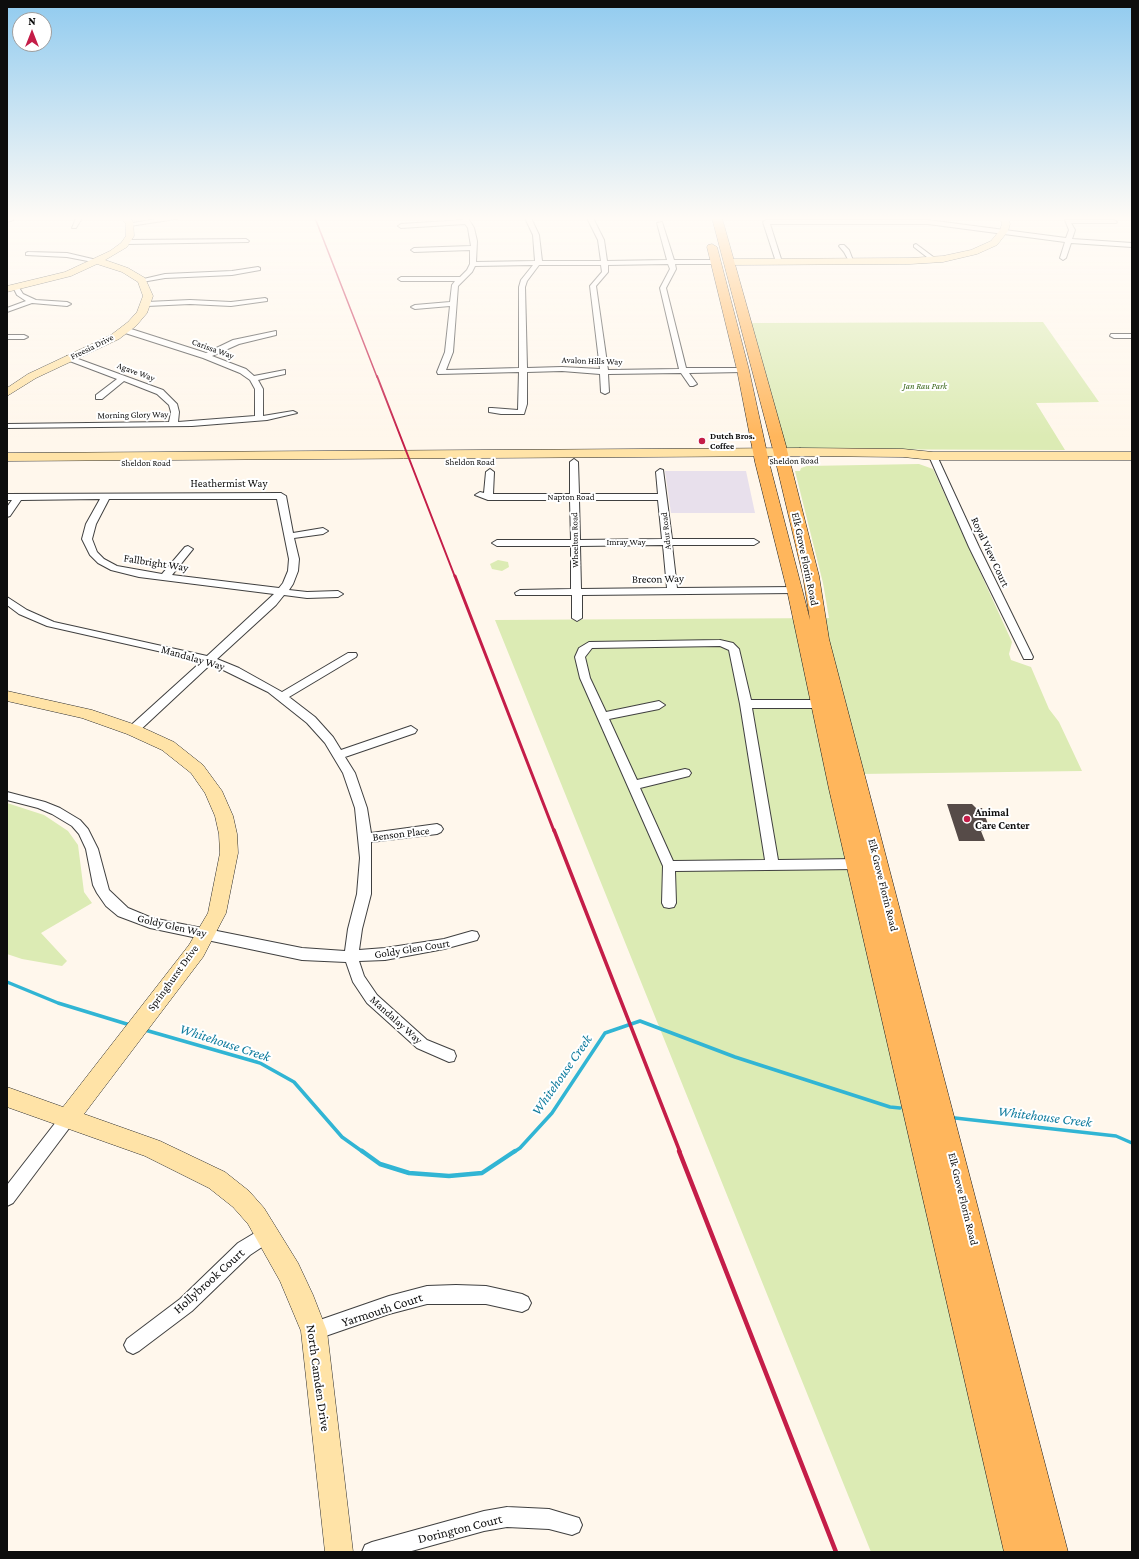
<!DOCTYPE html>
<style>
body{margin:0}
#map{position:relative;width:1139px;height:1559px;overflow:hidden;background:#fff7ec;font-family:"Crimson Pro",serif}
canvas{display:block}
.frame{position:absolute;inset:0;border:8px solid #0d0d0d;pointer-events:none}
.north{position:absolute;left:12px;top:12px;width:40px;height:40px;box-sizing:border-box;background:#fff;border:1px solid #9e9e9e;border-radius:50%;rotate:0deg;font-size:11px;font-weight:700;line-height:16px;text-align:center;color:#0d0d0d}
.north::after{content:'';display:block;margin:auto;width:14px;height:18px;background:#c41d48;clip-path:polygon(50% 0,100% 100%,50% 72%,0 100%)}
</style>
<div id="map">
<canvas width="1139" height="1559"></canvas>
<div class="frame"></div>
<div class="north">N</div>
</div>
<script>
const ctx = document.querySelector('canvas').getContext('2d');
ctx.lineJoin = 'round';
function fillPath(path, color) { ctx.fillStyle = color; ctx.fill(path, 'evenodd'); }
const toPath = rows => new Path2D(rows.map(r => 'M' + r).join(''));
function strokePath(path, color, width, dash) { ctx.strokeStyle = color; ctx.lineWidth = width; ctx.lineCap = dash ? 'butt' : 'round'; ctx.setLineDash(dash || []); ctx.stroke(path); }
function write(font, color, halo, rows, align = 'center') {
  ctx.font = font + ' "Crimson Pro",serif'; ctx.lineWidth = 4; ctx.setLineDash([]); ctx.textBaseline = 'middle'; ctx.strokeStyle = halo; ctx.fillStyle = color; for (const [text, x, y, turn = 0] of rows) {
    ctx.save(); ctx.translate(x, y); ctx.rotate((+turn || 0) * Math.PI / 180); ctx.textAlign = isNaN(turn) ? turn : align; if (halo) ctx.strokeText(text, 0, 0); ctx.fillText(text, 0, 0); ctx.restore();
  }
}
fillPath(toPath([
 [665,471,746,471,755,513,671,513]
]), '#e8e0ec');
fillPath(toPath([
 [1043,322,1099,402,1036,403,1065,450,786,449,750,323],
 [919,464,933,469,1012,642,1009,654,1011,660,1031,667,1049,709,1059,722,1082,771,859,774,1062,1552,871,1552,495,620,829,618,823,583,795,471,800,471,801,468,807,466],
 [498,560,508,562,509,567,502,571,492,569,490,564],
 [7,803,44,815,68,831,78,845,84,892,92,903,41,933,67,961,62,966,22,959,7,954]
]), '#dcebb4');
strokePath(toPath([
 [7,982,58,1003,130,1025],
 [145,1030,260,1063,294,1082,342,1137,363,1152],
 [955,1118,1116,1136,1132,1143],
 [514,1152,520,1148,552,1113,605,1033,640,1021,735,1057,890,1107,900,1108]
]), '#31b5d4', 3.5);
strokePath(toPath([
 [362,1151,380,1164,409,1173,449,1176,482,1173,515,1151]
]), '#31b5d4', 4.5);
fillPath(toPath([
 [947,804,972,804,976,808,982,808,988,824,982,824,984,831,981,831,985,841,959,841]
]), '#564b48');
const street = toPath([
 [7,218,12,219,13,220,7,222,7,218],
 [76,218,82,218,76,228,72,228,76,218],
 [162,218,182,218,130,226,127,224,162,218],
 [462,218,468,218,474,228,477,241,476,262,535,261,533,235,525,218,531,218,539,235,542,261,601,261,598,240,587,218,593,218,604,240,607,261,667,260,657,223,662,222,674,260,716,260,719,262,716,264,675,264,676,269,666,288,686,368,743,368,747,370,743,372,689,373,697,384,693,386,690,386,681,373,608,374,609,392,605,394,601,392,600,374,562,371,527,372,527,404,524,414,501,414,489,412,489,408,492,408,518,410,519,372,438,374,437,372,445,352,450,306,415,309,411,307,415,305,450,302,452,285,455,281,401,281,398,279,401,277,460,277,467,270,470,264,470,250,414,252,411,250,414,248,471,246,468,228,465,224,401,228,398,226,401,224,463,220,462,218],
 [668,264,670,269,660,288,679,369,608,370,596,286,608,272,608,265,668,264],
 [533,265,521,280,519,287,519,368,446,370,453,352,458,286,472,272,475,266,533,265],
 [539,265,601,265,602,272,590,286,600,369,562,367,527,368,525,287,527,281,539,265],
 [766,220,928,220,1066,238,1069,230,1065,220,1114,220,1117,222,1116,223,1071,223,1075,230,1072,239,1132,243,1132,247,1071,243,1066,258,1063,260,1060,258,1065,242,928,224,770,224,782,262,779,264,776,262,763,222,766,220],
 [246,239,249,241,248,242,127,244,124,242,127,240,246,239],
 [916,244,936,259,936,261,932,261,914,247,914,245,916,244],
 [840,245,844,245,849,250,854,263,850,263,844,252,839,246,840,245],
 [28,252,67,253,101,261,98,263,67,257,26,255,26,253,28,252],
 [258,267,260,268,260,270,232,275,165,278,142,282,139,280,165,274,232,271,258,267],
 [16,285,18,286,23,294,36,300,67,302,71,304,67,306,32,303,7,312,7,308,26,301,17,295,13,287,16,285],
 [265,298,267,299,267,301,231,306,190,304,147,306,143,304,147,302,190,300,231,302,265,298],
 [122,328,128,328,206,353,233,340,276,331,276,335,239,344,212,356,246,369,254,376,285,370,285,374,258,380,263,389,263,416,293,411,297,413,267,420,192,426,7,428,7,424,169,422,171,412,169,405,157,394,124,381,102,399,96,399,96,395,117,379,67,360,67,356,70,356,163,390,177,404,179,412,178,422,255,416,255,389,250,380,240,373,203,358,122,332,122,328],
 [1111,334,1132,334,1132,338,1114,338,1110,336,1111,334],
 [7,335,24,335,28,337,24,339,7,339,7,335],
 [933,453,937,456,979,547,1033,657,1032,659,1024,659,1023,657,969,547,929,456,933,453],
 [574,459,578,462,579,494,658,494,656,472,660,469,663,470,672,539,754,539,759,542,754,545,672,545,677,588,795,587,800,590,795,593,582,595,582,618,577,621,572,618,572,595,516,595,515,593,520,590,571,589,571,546,497,546,492,543,497,540,571,540,570,500,488,500,475,495,480,492,484,493,486,472,490,469,494,472,493,494,570,494,570,462,574,459],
 [579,500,658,500,662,539,580,540,579,500],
 [663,545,667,588,581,589,580,546,663,545],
 [281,493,286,496,293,533,323,528,328,531,323,534,294,538,299,559,298,571,293,584,289,590,307,592,338,591,343,594,338,597,307,598,284,595,276,605,217,659,239,668,282,692,348,653,356,653,357,655,356,657,289,697,315,717,333,737,341,750,411,726,417,730,415,733,345,757,355,773,367,808,371,833,437,824,441,826,443,829,441,832,437,834,371,842,371,894,362,929,359,950,385,948,444,939,472,931,477,932,479,936,477,940,444,949,385,960,359,961,364,976,377,995,427,1040,454,1051,456,1056,454,1061,449,1062,417,1048,367,1003,353,982,346,962,302,960,150,928,118,916,106,906,97,893,93,885,86,849,79,834,72,826,52,814,38,808,7,800,7,792,45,802,60,808,80,820,88,829,98,849,109,890,128,908,152,918,302,948,345,951,348,929,357,894,360,858,355,808,343,773,325,743,307,723,268,692,211,664,137,733,129,733,127,730,129,727,202,661,47,626,19,614,7,605,7,597,27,610,54,622,207,656,274,594,139,577,111,570,98,563,90,555,82,539,86,524,100,499,21,500,10,516,7,517,7,507,12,500,7,500,7,494,281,493],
 [109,499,277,499,289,559,288,571,283,583,279,588,172,575,193,549,188,546,185,547,162,574,117,566,104,559,97,552,92,539,96,524,109,499],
 [720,640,733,643,739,649,751,700,820,700,826,704,820,708,752,708,778,860,858,859,863,861,864,864,863,867,858,869,675,871,676,903,674,907,669,908,664,907,662,903,663,866,580,678,575,657,579,648,589,642,720,640],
 [720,646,729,650,740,704,765,860,673,861,640,788,685,777,689,776,691,773,689,770,685,769,637,780,609,719,659,709,665,705,659,701,606,712,590,678,585,657,592,648,720,646],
 [68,1111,73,1113,76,1118,73,1123,13,1203,7,1206,7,1185,63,1113,68,1111],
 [268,1225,274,1227,276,1233,274,1239,250,1255,192,1311,139,1351,133,1354,127,1351,124,1345,127,1339,180,1299,238,1243,268,1225],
 [456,1285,486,1286,522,1294,528,1297,531,1303,528,1309,522,1312,486,1304,427,1304,389,1314,314,1340,308,1337,305,1331,308,1325,314,1322,389,1296,427,1286,456,1285],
 [507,1507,549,1509,579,1518,582,1525,579,1532,572,1535,549,1529,507,1527,484,1531,408,1552,362,1552,365,1545,372,1542,484,1511,507,1507]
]);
const secondary = toPath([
 [121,218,130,218,133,222,134,236,127,247,105,260,128,268,145,278,153,296,147,313,136,326,119,339,36,378,7,396,7,388,28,374,111,335,128,322,137,312,143,296,138,282,122,272,97,264,71,276,7,292,7,286,65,272,110,251,121,243,126,236,126,224,121,218],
 [1000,218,1008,218,1010,224,1008,231,997,245,977,254,943,262,910,264,728,265,723,262,728,259,910,258,943,256,971,250,991,241,1000,230,1002,224,1000,218],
 [800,448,903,449,933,452,1132,452,1132,460,933,460,903,457,800,456,7,461,7,453,800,448],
 [7,691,92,710,139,726,174,742,203,765,222,791,233,816,237,834,238,853,226,913,203,957,84,1114,160,1141,225,1172,249,1191,264,1208,298,1263,313,1295,327,1331,353,1552,325,1552,301,1331,280,1281,248,1224,233,1207,209,1188,145,1156,7,1107,7,1087,63,1107,189,945,208,913,220,853,219,834,215,816,205,793,191,773,162,750,127,734,82,718,7,701,7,691]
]);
const primary = toPath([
 [712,218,722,218,786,446,819,576,829,639,1068,1552,1036,1552,847,780,1036,1552,1004,1552,829,789,787,590,755,462,737,370,707,247,708,245,712,244,717,247,749,370,769,462,810,620,803,576,772,446,712,218]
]);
strokePath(street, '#404040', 2);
strokePath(secondary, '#2f2f2f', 1);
strokePath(primary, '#1e1e1e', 1);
fillPath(street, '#fff');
fillPath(secondary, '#ffe3a7');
fillPath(primary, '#ffb65c');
strokePath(toPath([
 [315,218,377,377]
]), '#c41d48', 1.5);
strokePath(toPath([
 [377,376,455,577]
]), '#c41d48', 2);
strokePath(toPath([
 [455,576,554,831]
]), '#c41d48', 3);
strokePath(toPath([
 [554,830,680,1152]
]), '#c41d48', 3.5);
strokePath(toPath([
 [679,1151,836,1552]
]), '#c41d48', 4.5);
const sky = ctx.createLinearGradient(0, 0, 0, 437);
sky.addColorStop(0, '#91cbef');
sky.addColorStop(0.5, '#fffbf6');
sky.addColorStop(1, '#fffbf600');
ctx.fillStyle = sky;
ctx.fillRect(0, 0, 1139, 437);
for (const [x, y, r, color] of [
 [702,441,4,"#c41d48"],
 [967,819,4,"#c41d48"]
]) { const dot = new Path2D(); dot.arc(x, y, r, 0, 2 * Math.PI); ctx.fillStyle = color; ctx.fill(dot); strokePath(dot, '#fff', 1.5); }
write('9px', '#0d0d0d', '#fff', [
 ["Freesia Drive",92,347,-26],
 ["Carissa Way",213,349,20],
 ["Avalon Hills Way",592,361,2],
 ["Agave Way",136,372,20],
 ["Morning Glory Way",133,415,-1],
 ["Sheldon Road",794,461,-1],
 ["Sheldon Road",470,462],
 ["Sheldon Road",146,463],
 ["Napton Road",571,497],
 ["Adur Road",666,531,-96],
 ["Wheelton Road",575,540,-91],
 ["Imray Way",626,542]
]);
write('italic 9px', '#3a671a', '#fff', [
 ["Jan Rau Park",925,386]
]);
write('bold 9px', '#0d0d0d', '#fff', [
 ["Dutch Bros.",710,436],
 ["Coffee",710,446]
], 'left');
write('11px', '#0d0d0d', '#fff', [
 ["Heathermist Way",229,484],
 ["Royal View Court",990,552,65],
 ["Elk Grove Florin Road",805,559,78],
 ["Fallbright Way",156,563,9],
 ["Brecon Way",658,579,-1],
 ["Mandalay Way",193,658,16],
 ["Benson Place",401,834,-7],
 ["Elk Grove Florin Road",883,885,76],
 ["Goldy Glen Way",172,926,13],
 ["Goldy Glen Court",412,949,-9],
 ["Springhurst Drive",173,978,-54],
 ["Mandalay Way",396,1020,42],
 ["Elk Grove Florin Road",963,1199,76]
]);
write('bold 11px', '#0d0d0d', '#fff', [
 ["Animal",975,813],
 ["Care Center",975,826]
], 'left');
write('13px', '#0d0d0d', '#fff', [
 ["Hollybrook Court",209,1281,-42],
 ["Yarmouth Court",382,1310,-18],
 ["North Camden Drive",318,1378,82],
 ["Dorington Court",460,1529,-14]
]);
write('italic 14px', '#107c9e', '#fff', [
 ["Whitehouse Creek",225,1043,18],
 ["Whitehouse Creek",562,1075,-55],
 ["Whitehouse Creek",1045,1117,7]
]);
</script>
